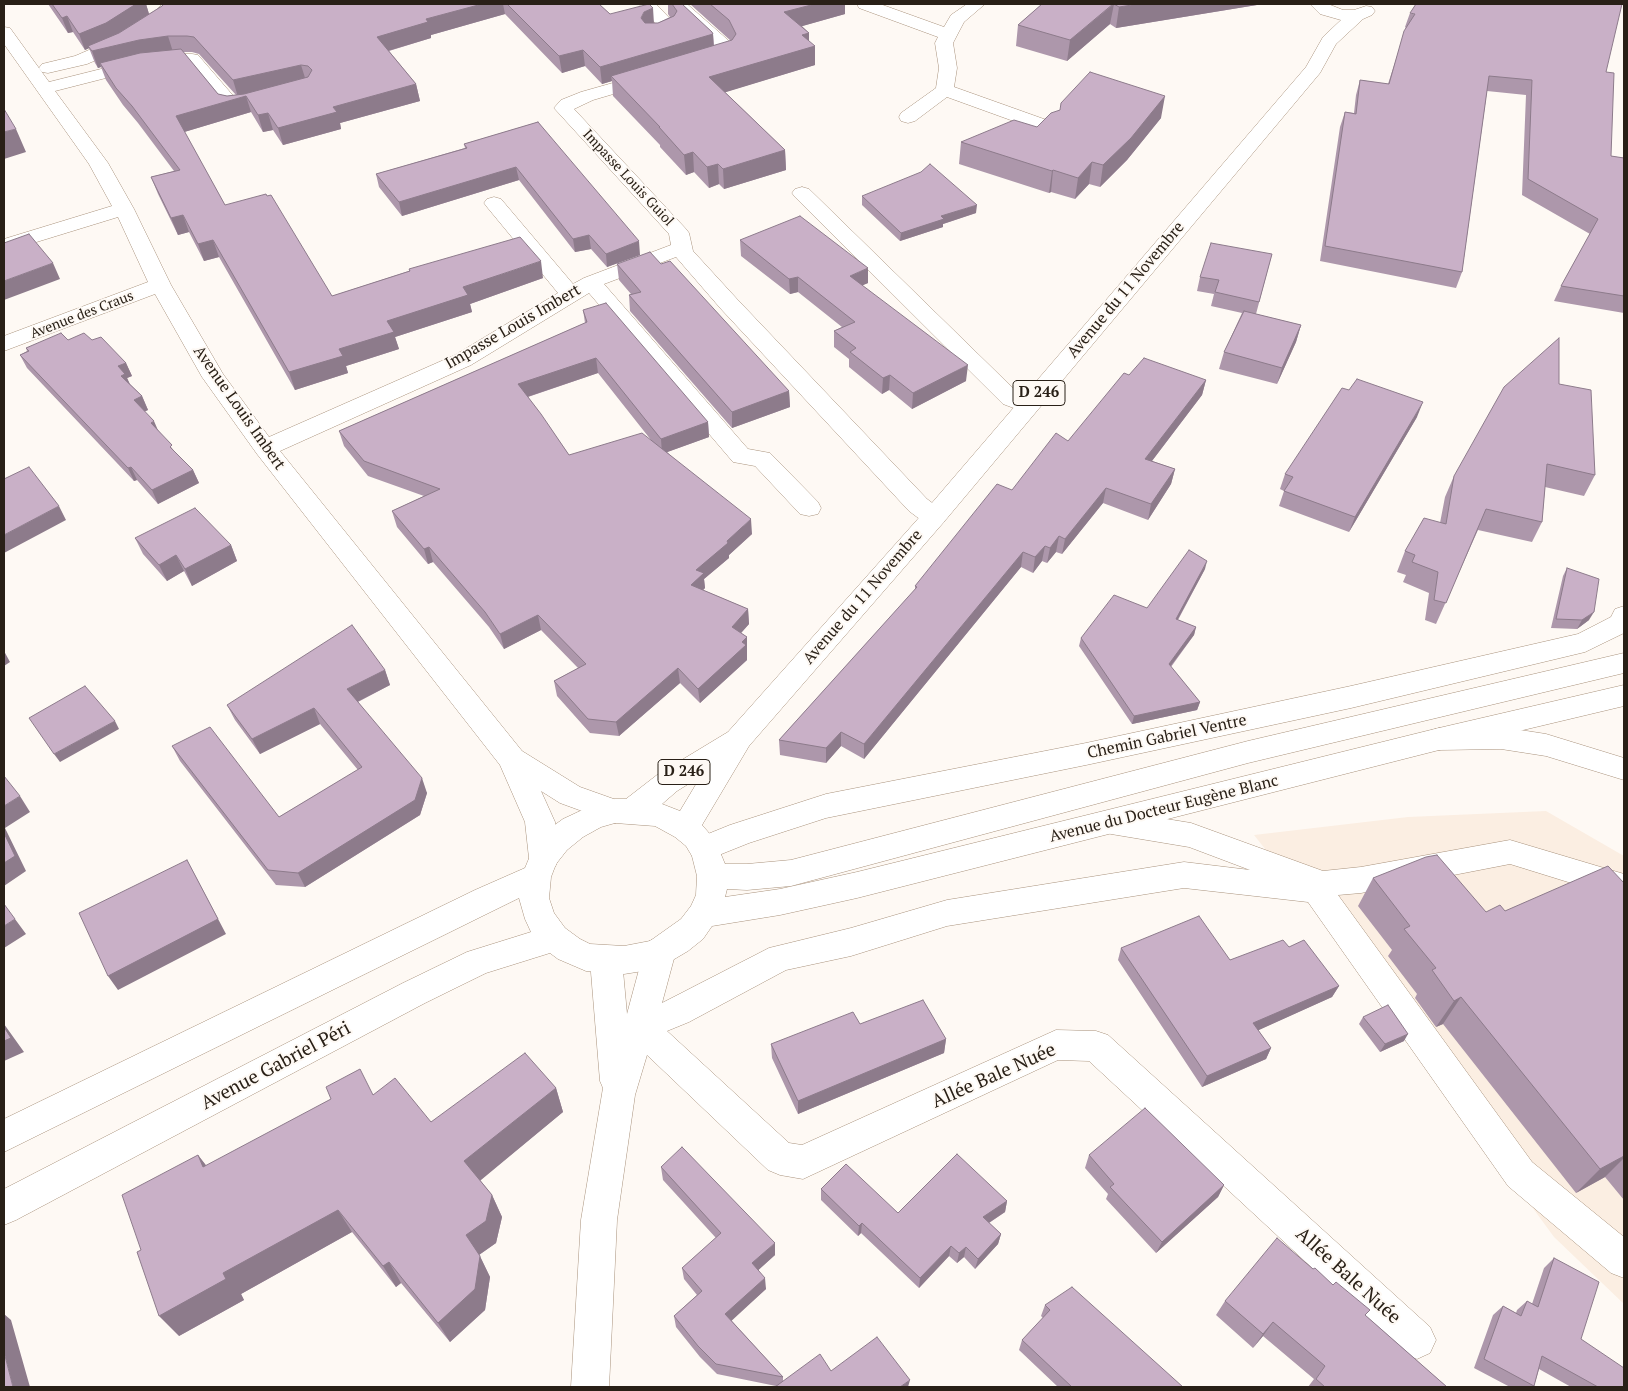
<!DOCTYPE html>
<meta charset="utf-8">
<style>
body{margin:0}
#map{position:relative;width:1628px;height:1391px;overflow:hidden;background:#fef9f4;font-family:"PT Serif",serif}
canvas{display:block}
.frame{position:absolute;inset:0;border:5px solid #292017;pointer-events:none}
</style>
<div id="map">
<canvas width="1628" height="1391"></canvas>
<div class="frame"></div>
</div>
<script>
const ctx = document.querySelector('canvas').getContext('2d');
ctx.lineJoin = 'round';
function fillPath(path, color) { ctx.fillStyle = color; ctx.fill(path, 'evenodd'); }
const toPath = rows => new Path2D(rows.map(r => 'M' + r).join(''));
function strokePath(path, color, width, dash) { ctx.strokeStyle = color; ctx.lineWidth = width; ctx.lineCap = dash ? 'butt' : 'round'; ctx.setLineDash(dash || []); ctx.stroke(path); }
function write(font, color, halo, rows, align = 'center') {
  ctx.font = font + ' "PT Serif",serif'; ctx.lineWidth = 4; ctx.setLineDash([]); ctx.textBaseline = 'middle'; ctx.strokeStyle = halo; ctx.fillStyle = color; for (const [text, x, y, turn = 0] of rows) {
    ctx.save(); ctx.translate(x, y); ctx.rotate((+turn || 0) * Math.PI / 180); ctx.textAlign = isNaN(turn) ? turn : align; if (halo) ctx.strokeText(text, 0, 0); ctx.fillText(text, 0, 0); ctx.restore();
  }
}
fillPath(toPath([
 [1546,811,1624,856,1624,1304,1554,1237,1324,923,1254,835,1408,817]
]), '#fbeee2');
const minor = toPath([
 [162,4,179,4,166,21,124,48,87,64,48,73,42,72,39,68,42,64,75,56,112,40,154,13,162,4],
 [639,4,656,4,677,26,674,30,659,37,653,38,647,37,644,33,647,29,657,25,639,4],
 [669,4,687,4,729,41,735,54,732,58,702,67,696,66,693,62,696,58,716,51,715,47,669,4],
 [857,4,880,4,944,27,951,15,967,4,985,4,964,22,953,43,957,68,954,87,1055,123,1057,127,1055,131,1048,133,1041,131,947,97,915,121,908,123,901,121,899,117,901,113,936,88,939,68,935,43,938,37,859,8,857,4],
 [4,27,10,28,49,82,145,58,173,54,192,54,198,55,236,99,256,95,263,97,265,101,263,105,256,107,232,111,225,109,187,64,145,68,55,91,108,163,134,209,171,285,223,374,269,437,455,355,558,293,487,207,484,203,487,199,494,197,501,199,573,284,584,278,671,245,669,234,554,108,561,100,581,92,648,73,654,74,657,78,654,82,593,100,574,109,686,229,689,233,693,251,737,299,927,499,943,511,946,517,943,523,934,526,925,523,909,511,721,309,676,257,604,284,748,449,770,453,818,502,821,508,818,514,809,516,800,514,755,466,733,462,589,293,471,365,280,451,522,751,580,787,625,803,630,811,625,819,615,823,560,803,541,791,555,822,559,858,555,867,544,871,533,867,529,858,525,822,500,765,257,454,202,377,155,294,4,351,4,336,148,282,118,217,4,252,4,239,112,206,89,164,4,44,4,27],
 [802,187,809,189,1019,394,1035,401,1039,406,1035,411,1027,413,1003,404,795,197,792,193,795,189,802,187],
 [1624,606,1624,633,1585,652,1351,708,1086,765,826,818,749,843,704,861,693,858,689,849,693,840,730,825,826,794,1086,743,1351,686,1578,634,1611,617,1615,609,1624,606],
 [1111,810,1191,823,1323,871,1361,867,1510,840,1624,874,1624,904,1613,900,1610,895,1510,864,1361,893,1338,895,1532,1162,1624,1237,1624,1278,1611,1273,1508,1186,1308,902,1184,888,947,926,851,956,786,970,689,1022,667,1031,789,1143,802,1145,1056,1030,1096,1031,1108,1035,1430,1327,1436,1340,1430,1353,1417,1359,1404,1353,1089,1061,1058,1060,803,1179,780,1175,768,1170,647,1055,635,1095,617,1220,609,1387,571,1387,581,1220,603,1088,600,1081,590,960,595,950,606,946,617,950,622,960,627,1014,644,951,649,941,660,937,671,941,676,951,662,1003,769,948,851,928,947,900,1184,862,1250,870,1189,847,1111,834,1101,831,1096,822,1101,813,1111,810]
]);
const major = toPath([
 [1310,4,1328,4,1343,10,1354,10,1366,6,1372,7,1375,11,1372,15,1363,19,1336,44,1320,73,943,523,749,746,702,825,715,840,725,864,747,864,791,860,1248,741,1624,653,1624,673,1248,763,791,886,747,890,727,889,725,897,780,889,857,872,1439,728,1624,685,1624,706,1439,750,857,898,780,915,712,926,703,939,688,951,671,961,643,971,624,974,586,971,558,959,550,953,486,973,425,1003,16,1220,4,1225,4,1189,403,983,467,952,531,932,525,919,519,898,4,1152,4,1119,475,890,525,868,533,849,545,832,563,819,593,805,615,799,626,799,657,775,728,732,925,511,1306,67,1323,37,1341,20,1320,14,1310,4],
 [701,776,680,811,662,804,677,791,701,776],
 [615,823,655,826,675,837,686,846,692,856,697,876,696,895,691,906,681,919,650,941,624,946,590,944,580,939,565,928,554,913,549,898,551,877,556,864,567,850,583,837,601,827,615,823]
]);
const highway = toPath([
 [1501,727,1546,734,1624,758,1624,780,1546,756,1501,749,1439,750,1429,747,1425,739,1429,731,1439,728,1501,727]
]);
strokePath(minor, '#a9927c', 1);
strokePath(major, '#a9927c', 1);
strokePath(highway, '#a9927c', 1);
fillPath(minor, '#fff');
fillPath(major, '#fff');
fillPath(highway, '#fff');
fillPath(toPath([
 [48,4,146,4,149,14,162,6,164,4,599,4,610,14,654,23,658,23,670,17,668,14,668,4,682,4,713,34,714,46,731,41,690,4,845,4,845,14,802,26,809,33,809,41,815,65,725,92,785,150,786,170,724,189,719,184,709,188,694,172,686,175,660,147,660,145,613,96,612,81,602,84,585,66,562,73,505,14,431,35,431,38,389,51,416,84,420,101,340,123,341,129,283,145,273,130,263,132,251,112,184,132,225,205,332,296,409,271,409,269,543,278,470,304,472,312,395,337,399,349,346,366,348,373,295,390,219,257,204,261,189,232,178,235,158,194,151,177,174,171,138,123,123,105,106,80,101,67,98,68,95,63,89,48,85,50,73,32,68,33],
 [183,52,192,52,199,54,236,95,227,96,218,94],
 [1042,4,1263,4,1116,28,1110,24,1067,61,1016,46,1018,25],
 [1410,13,1606,72,1611,156,1624,158,1624,313,1554,301,1561,286,1590,234,1522,195,1526,95,1487,91,1462,272,1456,288,1320,261,1340,127,1345,112,1354,113,1356,95,1360,80,1388,84,1406,28,1405,27],
 [1161,118,1127,160,1100,187,1089,184,1075,199,1051,192,1049,193,959,164,961,142,1037,127],
 [538,122,640,255,607,267,591,249,575,252,519,180,402,216,379,187,376,174,465,148,464,144],
 [862,196,976,213,943,224,943,227,900,241,862,205],
 [740,240,868,283,862,285,966,381,912,409,889,390,882,394,849,367,849,359,834,347,834,331,842,327,798,292,790,294,741,256],
 [1272,254,1256,314,1301,325,1296,342,1277,384,1219,369,1224,352,1242,313,1211,306,1214,294,1197,291,1200,277],
 [617,264,661,264,789,391,790,407,732,428,630,311,629,295,631,294,619,280],
 [583,310,708,422,709,437,667,452,752,534,729,555,729,558,704,579,705,588,703,590,748,609,749,624,741,633,747,637,747,660,700,703,680,683,619,736,590,733,557,696,554,681,578,668,541,630,504,649,489,627,433,562,428,564,397,527,392,511,424,496,368,476,344,446,339,431,585,323],
 [598,373,651,440,569,455,528,397],
 [68,340,92,340,126,363,132,376,127,378,130,384,142,396,148,410,144,411,158,430,175,452,193,470,199,483,158,504,137,480,134,481,27,368,20,355,27,351,26,348],
 [1129,375,1206,380,1202,395,1152,461,1175,469,1171,484,1148,520,1103,503,1062,554,1056,552,1047,563,1042,561,1033,573,1021,567,864,759,841,746,826,763,780,755,779,740,915,590,915,586,1012,490,1068,441],
 [1559,384,1595,475,1584,496,1545,487,1542,522,1532,542,1478,530,1436,624,1425,620,1429,593,1403,582,1406,575,1397,572,1405,551,1440,523,1445,497,1454,476],
 [1417,417,1349,532,1279,506,1284,491,1280,489,1285,474],
 [135,538,231,545,237,561,192,586,184,571,167,581,143,554],
 [1567,568,1589,620,1577,629,1551,628,1563,576],
 [1205,569,1178,620,1196,627,1194,635,1171,667,1200,702,1197,710,1132,724,1079,646,1081,638,1147,608],
 [385,670,390,685,358,702,427,793,420,815,305,887,276,885,180,761,172,746,279,817,358,770,320,724,260,754,235,720,227,705],
 [1373,878,1486,912,1505,911,1624,883,1624,1200,1605,1177,1576,1193,1443,1024,1436,1027,1415,998,1417,994,1388,956,1392,950,1358,906],
 [1289,947,1339,986,1332,997,1258,1030,1271,1048,1266,1059,1202,1087,1118,960,1121,948,1230,960],
 [1363,1017,1404,1041,1380,1052,1359,1024],
 [860,1024,946,1039,944,1053,798,1114,772,1058,771,1044],
 [556,1088,563,1112,480,1180,492,1195,502,1217,496,1243,479,1255,490,1277,485,1310,450,1342,401,1283,396,1287,352,1232,241,1294,244,1300,179,1336,198,1155,206,1166,373,1095,431,1122],
 [1089,1155,1224,1185,1218,1197,1156,1253,1106,1199,1108,1194,1085,1168],
 [661,1167,775,1255,758,1270,766,1289,731,1320,783,1377,783,1381,831,1371,910,1380,776,1386,717,1374,700,1357,676,1327,674,1316,697,1295,684,1279,682,1268,716,1238,663,1180],
 [821,1189,898,1213,1007,1201,1005,1212,989,1223,1001,1234,998,1244,975,1269,964,1257,957,1263,949,1256,919,1288,861,1233,858,1236,821,1200],
 [1554,1258,1581,1339,1624,1387,1571,1387,1539,1369,1534,1386,1532,1387,1510,1387,1474,1368,1493,1315,1503,1306,1516,1313,1517,1310,1527,1301,1532,1304,1544,1268],
 [1225,1301,1365,1315,1447,1387,1308,1387,1314,1379,1263,1336,1253,1348,1216,1315],
 [1045,1305,1183,1387,1058,1387,1019,1350,1022,1340,1043,1318,1041,1316]
]), '#ad97ab');
fillPath(toPath([
 [136,4,146,4,149,14,111,38,85,50,79,34],
 [482,4,503,4,505,14,431,35,431,38,381,53,377,37,426,19],
 [815,4,845,4,845,14,785,31,784,12],
 [1114,4,1110,24,1067,61,1070,40],
 [1138,4,1263,4,1116,28,1119,7],
 [653,8,654,24,642,34,641,18,644,12],
 [67,16,73,32,68,33,62,18],
 [809,33,809,47,815,46,815,65,710,97,709,77,802,35],
 [713,34,714,51,611,76,612,81,602,84,600,67],
 [168,36,173,52,100,63,101,67,98,68,92,51,139,40],
 [583,50,585,66,562,73,559,56],
 [301,65,306,81,238,97,233,80],
 [416,84,420,101,340,123,341,129,283,145,278,128,333,107],
 [246,96,251,112,181,133,176,116],
 [1165,96,1161,118,1127,160,1100,187,1103,165],
 [268,113,273,130,263,132,258,115],
 [16,129,26,152,4,159,4,132],
 [785,150,786,170,724,189,723,169],
 [693,152,694,172,686,175,684,155],
 [1092,162,1089,184,1075,199,1078,178],
 [718,164,719,184,709,188,707,167],
 [516,167,519,180,402,216,399,202],
 [1053,170,1051,192,1049,193,1052,171],
 [977,205,976,213,943,224,943,227,900,241,901,233,941,216],
 [183,215,189,232,178,235,171,218],
 [589,235,591,249,575,252,573,239],
 [213,240,219,257,204,261,198,244],
 [639,241,640,255,607,267,606,254],
 [541,261,543,278,470,304,472,312,395,337,399,349,346,366,348,373,295,390,289,372,339,349,387,321,463,287],
 [53,263,60,279,4,300,4,281],
 [868,268,868,283,850,291,850,276],
 [798,277,798,292,790,294,789,279],
 [1301,325,1296,342,1277,384,1282,368],
 [596,358,598,373,521,399,518,384],
 [126,363,132,376,127,378,131,387,127,389,118,366],
 [968,365,966,381,912,409,913,393],
 [890,375,889,390,882,394,883,378],
 [1206,380,1202,395,1142,474,1145,459],
 [789,391,790,407,732,428,732,412],
 [142,396,148,410,140,414,134,400],
 [1423,402,1417,417,1349,532,1355,517],
 [154,421,160,435,151,423],
 [708,422,709,437,662,454,661,439],
 [131,467,137,480,134,481,128,468],
 [1175,469,1171,484,1148,520,1151,504],
 [193,470,199,483,158,504,152,490],
 [1106,488,1103,503,1062,554,1065,539],
 [59,506,66,520,4,553,4,535],
 [751,519,752,534,729,555,729,558,704,579,705,588,693,600,691,585,696,570,727,541],
 [1059,536,1056,552,1047,563,1050,548],
 [231,545,237,561,192,586,185,569],
 [1045,546,1042,561,1033,573,1035,557],
 [429,547,433,562,428,564,424,549],
 [1023,552,1021,567,864,759,864,744],
 [176,555,184,571,167,581,159,565],
 [1207,561,1205,569,1173,628,1176,619],
 [748,609,749,624,733,642,732,627],
 [1594,612,1589,620,1577,629,1582,620],
 [538,615,541,630,504,649,500,634],
 [1196,627,1194,635,1166,672,1169,664],
 [747,637,747,660,700,703,698,689],
 [4,651,10,662,4,666],
 [678,668,680,683,619,736,616,722],
 [385,670,390,685,353,704,347,689],
 [1200,702,1197,710,1132,724,1134,716],
 [314,708,320,724,260,754,252,739],
 [115,721,119,729,60,762,54,754],
 [841,732,841,746,826,763,826,748],
 [422,778,427,793,420,815,305,887,298,873],
 [20,796,30,812,5,828,26,871,4,886,4,806],
 [187,860,226,934,118,990,108,976],
 [15,919,26,934,4,948,4,926],
 [1339,986,1332,997,1248,1035,1253,1023],
 [1461,997,1443,1024,1436,1027,1454,1001],
 [4,1024,24,1052,4,1061],
 [1408,1034,1404,1041,1380,1052,1385,1044],
 [946,1039,944,1053,798,1114,798,1101],
 [1271,1048,1266,1059,1202,1087,1207,1076],
 [556,1088,563,1112,475,1185,464,1161],
 [198,1155,216,1178,203,1167],
 [1624,1156,1624,1158,1605,1177,1576,1193,1600,1169],
 [1224,1185,1218,1197,1156,1253,1162,1242],
 [492,1195,502,1217,496,1243,476,1257,466,1235],
 [1007,1201,1005,1212,981,1228,983,1217],
 [338,1210,352,1232,241,1294,244,1300,179,1336,159,1316,223,1273],
 [862,1223,861,1233,858,1236,859,1226],
 [1001,1234,998,1244,975,1269,978,1259],
 [775,1243,775,1255,753,1275,752,1263],
 [951,1246,949,1256,919,1288,920,1278],
 [966,1247,964,1257,957,1263,959,1253],
 [480,1256,490,1277,485,1310,450,1342,438,1323],
 [389,1262,401,1283,396,1287,383,1266],
 [765,1278,766,1289,727,1325,725,1314],
 [4,1314,11,1320,30,1387,13,1387,4,1352],
 [1273,1322,1263,1336,1253,1348,1263,1334],
 [910,1380,908,1387,900,1387]
]), '#8d7b8b');
const building = toPath([
 [52,4,136,4,106,23,79,34,67,16,62,18,52,4],
 [164,4,482,4,426,19,428,22,377,37,416,84,333,107,337,112,278,128,268,113,258,115,246,96,176,116,225,205,266,194,267,196,271,195,332,296,410,271,409,269,520,237,541,261,463,287,468,295,387,321,394,332,339,349,343,356,289,372,213,240,198,244,183,215,171,218,151,177,180,170,132,106,116,88,100,63,140,53,181,49,218,94,227,96,244,94,308,77,312,70,308,66,301,65,233,80,194,37,187,36,168,36,139,40,92,51,88,46,119,33,162,6,164,4],
 [507,4,599,4,610,14,649,4,653,8,644,12,641,18,645,23,658,23,674,16,677,11,672,4,682,4,712,32,713,34,600,67,583,50,559,56,507,4],
 [710,4,815,4,784,12,809,33,802,35,815,46,709,77,785,150,723,169,718,164,707,167,693,152,684,155,659,127,660,127,611,76,732,40,736,34,729,20,710,4],
 [1042,4,1113,4,1070,40,1018,25,1042,4],
 [1114,4,1138,4,1119,7,1114,4],
 [1416,4,1622,4,1606,72,1614,73,1611,156,1624,158,1624,296,1561,286,1598,219,1528,179,1532,80,1489,76,1462,272,1325,246,1345,112,1356,114,1360,80,1389,84,1404,31,1415,14,1410,13,1416,4],
 [1090,72,1165,96,1131,138,1103,165,1092,162,1078,178,1053,170,1052,171,961,142,1014,120,1037,127,1051,113,1060,110,1061,103,1090,72],
 [4,109,16,129,4,132,4,109],
 [538,122,639,241,606,254,589,235,573,239,516,167,399,202,376,174,467,148,464,144,538,122],
 [930,164,977,205,941,216,944,219,901,233,862,196,921,172,930,164],
 [800,216,868,268,850,276,968,365,913,393,890,375,883,378,850,352,856,348,834,331,855,322,798,277,789,279,740,240,800,216],
 [29,234,53,263,4,281,4,243,29,234],
 [1211,243,1272,254,1259,302,1215,292,1219,280,1200,277,1211,243],
 [650,252,661,264,670,261,789,391,732,412,629,295,641,292,617,264,650,252],
 [606,303,708,422,661,439,596,358,518,384,541,414,569,455,642,433,751,519,727,541,728,543,696,570,704,573,691,585,748,609,732,627,747,637,742,642,746,645,698,689,678,668,616,722,588,719,554,681,586,664,538,615,500,634,485,612,429,547,424,549,392,511,440,489,364,461,339,431,587,322,583,310,606,303],
 [1244,311,1301,325,1282,368,1224,352,1244,311],
 [61,333,68,340,84,333,92,340,101,337,126,363,118,366,125,374,121,376,142,396,134,400,154,421,151,423,172,445,170,447,193,470,152,490,131,467,128,468,20,355,29,351,26,348,61,333],
 [1559,338,1559,384,1591,390,1595,475,1547,464,1542,522,1486,509,1446,603,1434,600,1438,572,1412,562,1415,555,1405,551,1424,518,1446,524,1454,476,1504,387,1559,338],
 [1144,358,1206,380,1145,459,1175,469,1151,504,1106,488,1065,539,1059,536,1050,548,1045,546,1035,557,1023,552,864,744,841,732,826,748,779,740,917,587,915,586,997,484,1012,490,1056,433,1068,441,1124,373,1129,375,1144,358],
 [1357,379,1423,402,1355,517,1284,491,1293,477,1285,474,1342,388,1349,390,1357,379],
 [29,467,59,506,4,535,4,479,29,467],
 [195,508,231,545,185,569,176,555,159,565,135,538,195,508],
 [1189,550,1207,561,1176,619,1196,627,1169,664,1200,702,1134,716,1081,638,1114,595,1147,608,1189,550],
 [1567,568,1599,579,1594,612,1582,620,1556,619,1567,568],
 [352,625,385,670,347,689,422,778,415,800,298,873,268,870,172,746,210,727,279,817,362,767,314,708,252,739,227,705,352,625],
 [85,686,115,721,54,754,29,718,85,686],
 [4,776,20,796,4,806,4,776],
 [4,833,15,856,4,863,4,833],
 [1437,855,1486,912,1500,905,1505,911,1608,866,1624,883,1624,1156,1600,1169,1461,997,1454,1001,1432,970,1436,968,1404,929,1410,926,1373,878,1426,857,1437,855],
 [187,860,218,919,108,976,79,913,187,860],
 [4,904,15,919,4,926,4,904],
 [1199,916,1230,960,1283,940,1289,947,1304,940,1339,986,1253,1023,1271,1048,1207,1076,1121,948,1199,916],
 [923,1000,946,1039,798,1101,771,1044,853,1012,860,1024,923,1000],
 [1388,1005,1408,1034,1385,1044,1363,1017,1388,1005],
 [4,1027,11,1038,4,1041,4,1027],
 [525,1053,556,1088,464,1161,492,1195,486,1221,466,1235,480,1256,475,1289,438,1323,389,1262,383,1266,338,1210,223,1273,226,1279,159,1316,137,1252,141,1250,122,1195,198,1155,203,1167,331,1099,326,1087,360,1069,373,1095,395,1078,431,1122,525,1053],
 [1145,1108,1224,1185,1162,1242,1110,1187,1114,1184,1089,1155,1145,1108],
 [682,1147,775,1243,752,1263,765,1278,725,1314,783,1377,716,1364,698,1346,674,1316,702,1291,682,1268,721,1233,661,1167,682,1147],
 [957,1154,1007,1201,983,1217,1001,1234,978,1259,966,1247,959,1253,951,1246,920,1278,862,1223,859,1226,821,1189,846,1164,898,1213,957,1154],
 [1277,1238,1313,1269,1315,1268,1333,1285,1336,1282,1370,1310,1365,1315,1447,1387,1325,1387,1316,1379,1325,1366,1273,1322,1263,1334,1225,1301,1277,1238],
 [1554,1258,1599,1282,1581,1339,1624,1368,1624,1387,1598,1387,1542,1356,1534,1386,1484,1359,1503,1306,1521,1316,1527,1301,1538,1307,1554,1258],
 [1072,1287,1183,1387,1072,1387,1022,1340,1050,1310,1045,1305,1072,1287],
 [877,1337,910,1380,900,1387,775,1387,820,1354,831,1371,877,1337],
 [4,1352,13,1387,4,1387,4,1352]
]);
fillPath(building, '#c9b0c7');
strokePath(building, '#8d7b8b', 1);
write('14px', '#292017', '#fef9f4', [
 ["Impasse Louis Guiol",628,178,47],
 ["Avenue des Craus",82,315,-21]
]);
for (const [x, y, w] of [
 [1039,393,52],
 [684,772,52]
]) { const box = new Path2D(); box.roundRect(x - w / 2, y - 12.5, w, 25, 4); ctx.fillStyle = '#fef9f4'; ctx.fill(box); strokePath(box, '#292017', 1); }
write('bold 15px', '#292017', null, [
 ["D 246",1039,393],
 ["D 246",684,772]
]);
write('16px', '#292017', '#fef9f4', [
 ["Avenue du 11 Novembre",1126,290,-50],
 ["Impasse Louis Imbert",513,327,-30],
 ["Avenue Louis Imbert",239,408,55],
 ["Avenue du 11 Novembre",863,597,-49],
 ["Chemin Gabriel Ventre",1167,737,-12],
 ["Avenue du Docteur Eugène Blanc",1164,809,-14]
]);
write('19px', '#292017', '#fef9f4', [
 ["Avenue Gabriel Péri",276,1066,-28],
 ["Allée Bale Nuée",994,1076,-24],
 ["Allée Bale Nuée",1348,1276,42]
]);
</script>
